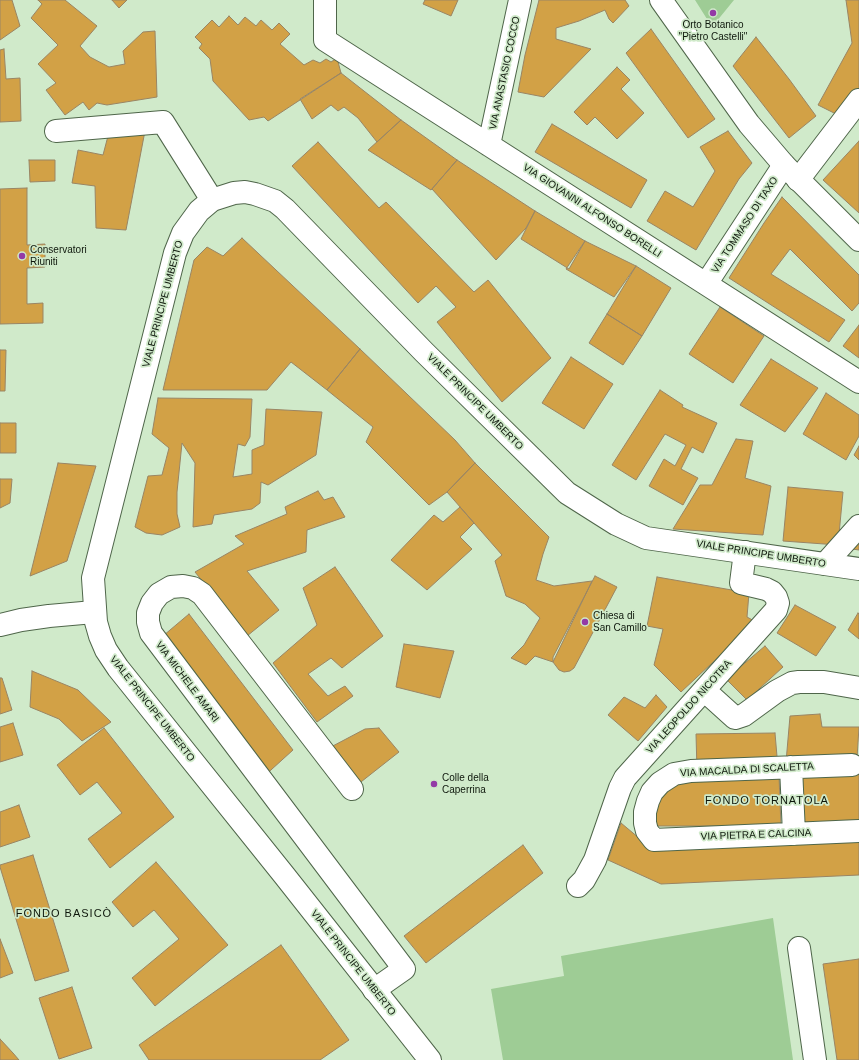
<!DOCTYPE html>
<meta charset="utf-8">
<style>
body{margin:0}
canvas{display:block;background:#d0eaca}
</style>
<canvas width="859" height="1060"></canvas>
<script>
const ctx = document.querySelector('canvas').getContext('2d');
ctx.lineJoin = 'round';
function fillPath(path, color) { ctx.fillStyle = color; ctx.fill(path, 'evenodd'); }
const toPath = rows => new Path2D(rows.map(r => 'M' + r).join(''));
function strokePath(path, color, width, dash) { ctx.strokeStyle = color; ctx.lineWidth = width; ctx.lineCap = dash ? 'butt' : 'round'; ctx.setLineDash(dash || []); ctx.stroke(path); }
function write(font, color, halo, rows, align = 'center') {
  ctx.font = font + ' Helvetica,sans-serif'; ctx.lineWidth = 3.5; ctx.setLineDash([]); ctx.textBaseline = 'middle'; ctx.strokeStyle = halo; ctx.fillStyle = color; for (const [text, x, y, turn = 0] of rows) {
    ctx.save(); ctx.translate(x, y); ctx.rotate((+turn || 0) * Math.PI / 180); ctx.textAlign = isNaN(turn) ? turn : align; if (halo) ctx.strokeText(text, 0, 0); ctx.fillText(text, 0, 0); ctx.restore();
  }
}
fillPath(toPath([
 [695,0,734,0,712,27],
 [773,918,793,1060,503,1060,491,989,564,976,561,956]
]), '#9ecc95');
const building = toPath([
 [0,0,12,0,20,26,0,40,0,0],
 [38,0,65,0,97,26,80,46,90,57,109,67,125,64,123,51,143,32,155,31,157,97,107,105,97,103,89,110,83,102,65,115,46,90,56,83,38,64,58,45,31,18,42,4,38,0],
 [112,0,127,0,119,8,112,0],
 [425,0,458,0,451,16,423,4,425,0],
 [539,0,625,0,629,6,613,23,609,19,605,10,579,21,556,28,556,39,591,49,544,97,518,92,525,55,539,0],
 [846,0,859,0,859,89,838,115,818,105,852,43,846,0],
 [229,16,238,25,245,17,256,26,261,20,272,30,279,23,290,34,280,44,304,65,313,60,320,63,326,59,331,62,337,58,341,73,268,121,264,117,249,120,213,81,210,59,199,48,202,44,195,37,212,20,219,27,229,16],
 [651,29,715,119,688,138,626,53,651,29],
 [756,37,789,79,816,116,789,138,733,66,756,37],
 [4,49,6,79,20,78,21,121,0,122,0,50,4,49],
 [617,67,630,80,621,89,644,113,617,139,595,117,587,125,574,112,617,67],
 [341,73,401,120,377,142,358,118,344,107,338,111,331,105,312,119,300,99,341,73],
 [401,120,457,160,431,190,368,150,401,120],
 [552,124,647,180,631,208,535,152,552,124],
 [145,131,126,230,96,228,95,186,72,183,78,150,103,155,108,136,145,131],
 [728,131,752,163,739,179,696,250,647,221,665,191,693,207,715,171,700,147,728,131],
 [859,141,859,213,823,180,859,141],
 [318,142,379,208,386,202,474,292,488,280,551,358,502,402,437,322,456,307,436,286,418,303,292,166,318,142],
 [29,160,55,160,55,181,30,182,29,160],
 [457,160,535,211,526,228,496,260,432,189,457,160],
 [27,188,27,245,45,244,45,267,27,268,27,304,43,303,43,323,0,324,0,189,27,188],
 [782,197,859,275,859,303,852,311,790,249,771,274,845,320,829,342,729,278,764,223,782,197],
 [535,211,585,241,569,269,521,239,535,211],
 [242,238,360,349,327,390,291,362,267,390,163,390,194,260,207,247,223,256,242,238],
 [585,241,636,266,614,297,566,269,585,241],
 [636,266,671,288,642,336,607,314,636,266],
 [720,307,764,336,733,383,689,354,720,307],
 [607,314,642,336,623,365,589,343,607,314],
 [859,325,859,358,843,346,859,325],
 [360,349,455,440,475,463,447,492,429,505,366,442,373,427,327,390,360,349],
 [0,350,6,350,5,391,0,391,0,350],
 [571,357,613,384,584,429,542,403,571,357],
 [771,359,818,388,785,432,740,405,771,359],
 [660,390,683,405,682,407,717,423,703,453,692,447,681,469,698,478,683,505,649,486,664,459,675,466,686,445,665,434,636,480,612,465,660,390],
 [826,393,859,415,859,436,846,460,803,434,826,393],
 [158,398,252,399,250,437,245,446,238,444,233,477,252,474,252,450,264,445,266,409,322,412,316,455,268,485,261,482,260,503,252,509,214,515,212,524,193,527,195,463,182,443,177,492,177,514,180,527,162,535,146,533,135,527,148,476,162,475,169,448,152,434,158,398],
 [0,423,16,423,16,453,0,453,0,423],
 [736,439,753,441,745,478,771,486,763,535,673,529,700,485,712,485,736,439],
 [859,446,859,460,854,455,859,446],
 [58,463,96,466,67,561,30,576,58,463],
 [475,463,549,537,543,554,536,580,554,586,592,581,553,662,535,656,526,665,511,658,524,645,540,618,525,604,506,596,495,561,502,555,447,492,475,463],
 [0,479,12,479,10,503,0,508,0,479],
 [788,487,843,492,838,545,783,541,788,487],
 [318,491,324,500,333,497,345,517,307,530,306,552,247,571,279,610,247,636,195,572,244,544,235,536,287,514,285,507,318,491],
 [460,507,474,523,460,537,472,549,427,590,391,560,434,515,443,522,460,507],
 [859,541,859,550,852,549,859,541],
 [335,567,383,636,342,668,331,658,308,674,328,696,345,686,353,696,317,722,273,663,317,625,303,588,335,567],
 [595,576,617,587,574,668,570,671,564,672,559,670,553,662,553,657,595,576],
 [657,577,749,593,747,617,756,622,681,692,654,665,663,629,647,626,657,577],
 [795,605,836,627,816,656,777,633,795,605],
 [858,613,859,614,859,639,848,630,858,613],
 [189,614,293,750,261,779,157,641,189,614],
 [404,644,454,651,440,698,396,687,404,644],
 [765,646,783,667,747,700,726,679,765,646],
 [32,671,78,690,111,722,82,741,59,719,30,707,32,671],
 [0,678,2,678,12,710,0,714,0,678],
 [656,695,667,707,638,741,608,715,624,697,645,708,656,695],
 [820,714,822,727,859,727,857,758,786,762,790,716,820,714],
 [13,723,23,755,0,762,0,727,13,723],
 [104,728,174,817,110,868,88,839,122,813,97,782,80,795,57,765,104,728],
 [379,728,399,752,352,789,329,748,365,729,379,728],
 [775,733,778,768,697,771,696,734,775,733],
 [791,767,859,773,859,831,794,834,791,767],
 [779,776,781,826,653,826,654,807,664,793,679,782,779,776],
 [19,805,30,837,0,847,0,812,19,805],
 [621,823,645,843,859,831,859,875,661,884,608,860,621,823],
 [523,845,543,873,426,963,404,936,523,845],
 [33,855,69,971,35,981,0,867,0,865,33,855],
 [156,862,228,945,155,1006,132,978,179,939,154,910,133,927,112,902,156,862],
 [0,939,13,973,0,978,0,939],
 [281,945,349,1040,320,1060,149,1060,139,1045,281,945],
 [859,959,859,1060,837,1060,823,964,859,959],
 [72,987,92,1048,59,1059,39,998,72,987],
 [0,1039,13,1053,19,1060,0,1060,0,1039]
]);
fillPath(building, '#d2a146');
strokePath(building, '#998564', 1);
const minor = toPath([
 [325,0,325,40,859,382],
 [56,131,163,122,212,200],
 [489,145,520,0],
 [798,180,859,100],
 [706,284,784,165],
 [825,564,859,526],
 [0,625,21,620,49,616,94,612],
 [704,690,735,718,744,715,777,691,792,683,799,682,824,682,859,688],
 [852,765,691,771,674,774,660,783,652,792,648,801,645,812,645,823,647,831,654,840,859,831],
 [791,767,794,834],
 [352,789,202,594,193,588,183,586,171,587,159,594,152,603,148,613,148,622,151,633,404,969,374,990],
 [578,886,584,880,595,860,620,788,625,778,776,610,778,603,776,597,772,592,766,589,741,583,745,552],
 [799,948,815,1060]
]);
const major = toPath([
 [661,0,749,124,784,165,859,240],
 [430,1060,284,875,118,668,106,650,100,636,96,622,93,578,175,253,183,233,199,211,212,200,234,193,245,192,255,194,275,201,285,209,424,352,567,493,616,524,646,538,859,569]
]);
strokePath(minor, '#4f664a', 24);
strokePath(major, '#4f664a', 24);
strokePath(minor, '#fff', 22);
strokePath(major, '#fff', 22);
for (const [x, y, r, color] of [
 [713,13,4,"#933aa6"],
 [22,256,4,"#933aa6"],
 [585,622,4,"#933aa6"],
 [434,784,4,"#933aa6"]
]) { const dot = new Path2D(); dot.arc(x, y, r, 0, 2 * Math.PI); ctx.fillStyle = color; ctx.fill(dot); strokePath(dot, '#d0eaca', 1.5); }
write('10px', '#0e170c', '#d0eaca', [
 ["Orto Botanico",713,25,"center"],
 ["\"Pietro Castelli\"",713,37,"center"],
 ["Conservatori",30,250],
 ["Riuniti",30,262],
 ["Chiesa di",593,616],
 ["San Camillo",593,628],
 ["Colle della",442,778],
 ["Caperrina",442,790]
], 'left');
write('10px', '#0e170c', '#d0eaca', [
 ["VIA ANASTASIO COCCO",505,73,-78],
 ["VIA GIOVANNI ALFONSO BORELLI",592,211,33],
 ["VIA TOMMASO DI TAXO",745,225,-57],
 ["VIALE PRINCIPE UMBERTO",163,304,-75],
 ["VIALE PRINCIPE UMBERTO",475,402,45],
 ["VIALE PRINCIPE UMBERTO",761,554,9],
 ["VIA MICHELE AMARI",187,682,53],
 ["VIA LEOPOLDO NICOTRA",689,707,-48],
 ["VIALE PRINCIPE UMBERTO",152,709,52],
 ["VIA MACALDA DI SCALETTA",747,770,-3],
 ["VIA PIETRA E CALCINA",756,835,-2],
 ["VIALE PRINCIPE UMBERTO",353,963,52]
]);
ctx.letterSpacing = '1px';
write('11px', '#0e170c', '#d0eaca', [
 ["FONDO TORNATOLA",767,801],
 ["FONDO BASICÒ",64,914]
]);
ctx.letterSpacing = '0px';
</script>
